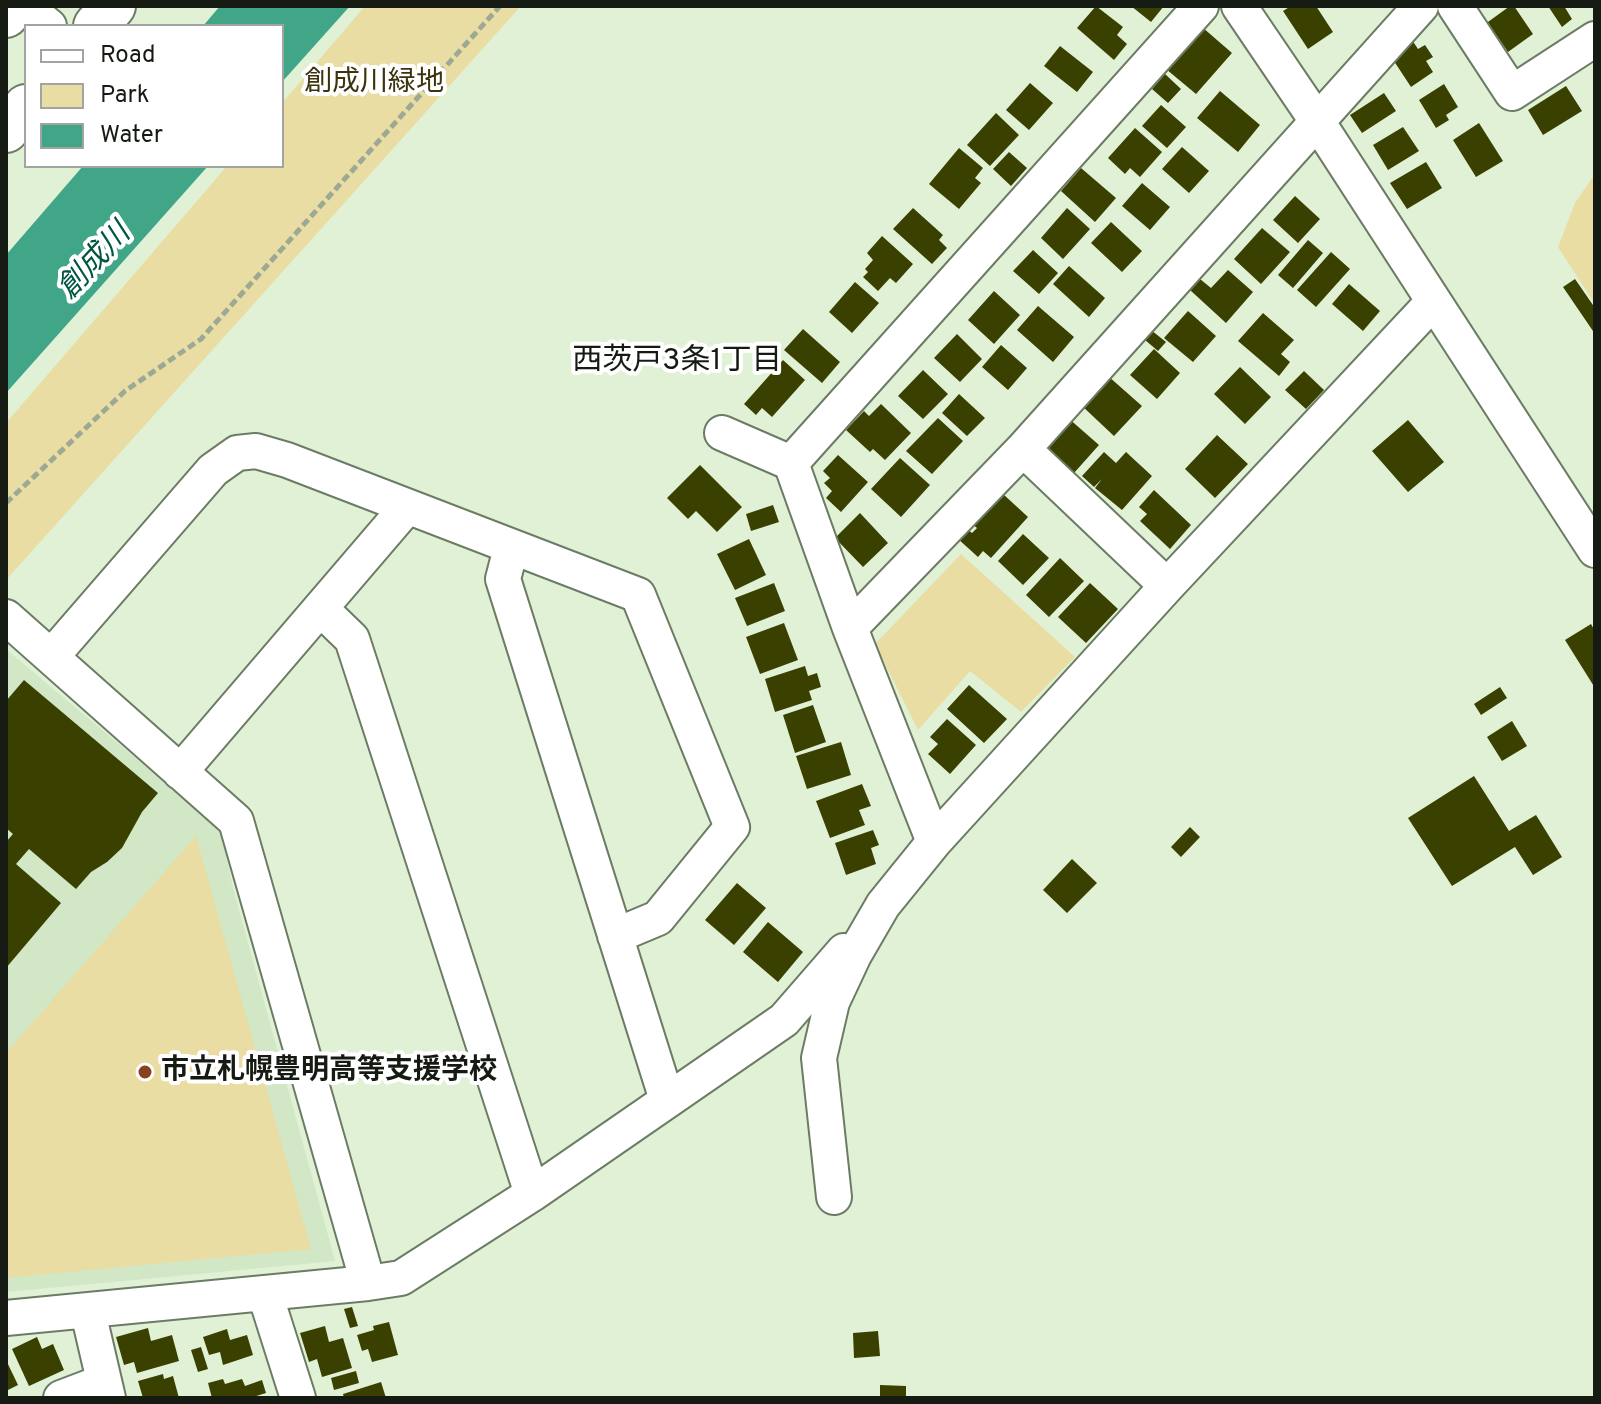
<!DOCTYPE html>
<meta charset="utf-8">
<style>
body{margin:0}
#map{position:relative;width:1601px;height:1404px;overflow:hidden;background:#e0f1d6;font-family:Overpass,sans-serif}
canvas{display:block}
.frame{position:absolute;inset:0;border:8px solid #151b12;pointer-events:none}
.legend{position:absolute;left:24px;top:24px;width:260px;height:144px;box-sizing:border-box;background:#fff;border:2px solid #a1a4a0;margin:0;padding:10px 14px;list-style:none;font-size:24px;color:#151b12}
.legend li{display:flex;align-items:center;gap:16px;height:40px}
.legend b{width:40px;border:2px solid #a1a4a0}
</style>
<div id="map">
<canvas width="1601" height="1404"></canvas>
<div class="frame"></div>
<ul class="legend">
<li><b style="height:10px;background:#fff"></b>Road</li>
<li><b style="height:22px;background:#e9dda3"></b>Park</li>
<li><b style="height:22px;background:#41a587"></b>Water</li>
</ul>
</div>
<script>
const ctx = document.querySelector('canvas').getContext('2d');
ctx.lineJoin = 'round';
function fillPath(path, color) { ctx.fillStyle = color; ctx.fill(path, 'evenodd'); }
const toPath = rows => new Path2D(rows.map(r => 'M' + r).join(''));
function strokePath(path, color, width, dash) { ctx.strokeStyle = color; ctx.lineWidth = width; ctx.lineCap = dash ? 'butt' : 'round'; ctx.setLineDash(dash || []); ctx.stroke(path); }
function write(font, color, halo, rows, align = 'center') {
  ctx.font = font + ' Overpass,"Noto Sans JP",sans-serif'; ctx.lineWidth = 8; ctx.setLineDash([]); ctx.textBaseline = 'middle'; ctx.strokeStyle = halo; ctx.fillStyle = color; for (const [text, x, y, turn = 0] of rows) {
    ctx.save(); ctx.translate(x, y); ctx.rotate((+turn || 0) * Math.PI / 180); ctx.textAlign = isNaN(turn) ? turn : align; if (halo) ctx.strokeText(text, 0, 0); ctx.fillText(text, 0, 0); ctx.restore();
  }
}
fillPath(toPath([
 [7,650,221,830,232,884,335,1261,6,1292]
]), '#d1e7c5');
fillPath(toPath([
 [365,6,521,6,6,580,6,423,227,166,282,166,282,103],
 [1595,174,1595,304,1558,247,1575,203],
 [961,554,1075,657,1021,712,970,671,918,730,875,644],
 [196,836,311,1249,6,1278,6,1053]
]), '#e9dda3');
fillPath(toPath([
 [220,6,350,6,282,82,282,26,203,26],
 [83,166,208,166,6,393,6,255]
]), '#41a587');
fillPath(toPath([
 [1096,6,1123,27,1117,35,1127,44,1114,60,1077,28],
 [1131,6,1164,6,1151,22],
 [1291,6,1316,6,1333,32,1308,49,1283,11],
 [1510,6,1514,6,1533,34,1508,52,1497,36,1491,41,1481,27],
 [1548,6,1558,8,1564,6,1572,19,1562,27],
 [1202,27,1232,53,1196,94,1166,69],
 [1410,37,1418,49,1425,45,1433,57,1426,61,1433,72,1411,87,1388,52],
 [1060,46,1093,72,1077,92,1044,66],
 [1165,74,1181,89,1168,103,1152,89],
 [1030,83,1053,103,1029,130,1006,110],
 [1444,84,1458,107,1446,115,1449,120,1436,128,1419,100],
 [1566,86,1582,111,1543,135,1528,110],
 [1220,91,1260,125,1238,152,1197,118],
 [1384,93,1396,111,1362,133,1350,115],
 [1161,105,1186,127,1167,148,1142,126],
 [996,113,1019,135,990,166,967,145],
 [1479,123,1503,161,1476,177,1453,140],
 [1403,127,1419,151,1388,170,1373,145],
 [1135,128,1162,152,1140,177,1130,168,1125,174,1108,158],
 [1182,147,1209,171,1189,193,1162,169],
 [959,148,983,168,975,178,981,183,959,209,929,184],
 [1009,152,1027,168,1011,186,993,169],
 [1426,162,1442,188,1407,209,1390,183],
 [1081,168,1116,198,1095,222,1061,191],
 [1142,183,1170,207,1150,230,1122,206],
 [1295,196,1320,219,1298,243,1273,220],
 [913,208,943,235,939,240,947,248,932,264,893,229],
 [1067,208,1090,229,1063,259,1041,238],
 [1111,222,1142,251,1122,272,1091,243],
 [1262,228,1290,252,1261,284,1234,259],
 [882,236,913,264,896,283,890,278,878,291,863,277,868,272,865,269,873,260,867,253],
 [1308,240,1323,253,1293,288,1278,275],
 [1033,250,1058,273,1039,294,1013,271],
 [1331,252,1350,269,1316,307,1297,290],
 [1069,266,1105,298,1089,317,1053,284],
 [1228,270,1253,292,1226,323,1190,290,1200,279,1211,288],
 [1575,279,1595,308,1595,334,1563,287],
 [855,282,879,303,852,333,829,312],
 [1349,284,1380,311,1363,331,1332,304],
 [994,291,1020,315,994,344,968,320],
 [1038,306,1074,337,1053,362,1017,330],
 [1188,311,1216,336,1193,362,1164,338],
 [1263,313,1294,340,1281,354,1290,362,1279,376,1238,341],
 [1146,326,1166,342,1158,351,1138,334],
 [803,329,840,362,822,383,784,350],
 [957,334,982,359,960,382,934,358],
 [1001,345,1027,368,1008,390,982,367],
 [1154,349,1180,373,1157,399,1130,375],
 [783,360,805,380,772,417,762,408,756,415,744,404],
 [1240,367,1271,397,1245,424,1214,394],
 [923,370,948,394,923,419,898,396],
 [1304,371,1324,390,1306,409,1285,390],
 [1108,376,1142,406,1114,436,1081,405],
 [959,394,985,418,967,436,942,413],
 [881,404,911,433,885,460,873,449,870,452,846,430,864,411,869,416],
 [1067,417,1099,445,1074,473,1042,444],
 [938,418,963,441,932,474,906,451],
 [1408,420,1444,462,1408,492,1372,451],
 [1217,435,1248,464,1215,498,1185,469],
 [1104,452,1116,463,1126,452,1152,476,1122,510,1095,488,1102,479,1094,487,1082,476],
 [838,455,868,482,841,512,826,498,832,491,824,483,830,478,823,471],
 [900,458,930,485,901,517,871,489],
 [700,465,742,507,717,532,696,511,688,519,667,498],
 [1154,490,1191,525,1170,549,1140,521,1147,514,1139,507],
 [1003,494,1028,517,991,558,983,551,978,557,957,538,966,528,972,533,977,528,972,524,997,496,1000,498],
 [773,505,779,522,751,531,746,514],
 [860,513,888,543,863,567,835,538],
 [1023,534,1049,558,1023,585,998,561],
 [749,539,766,575,735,590,717,554],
 [1060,558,1084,581,1049,617,1026,595],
 [774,583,785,611,747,626,735,598],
 [1090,583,1118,609,1086,643,1058,617],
 [784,623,798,660,760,674,746,637],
 [1591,624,1595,631,1595,688,1565,640],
 [805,666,808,676,817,673,821,687,809,691,812,700,775,712,765,679],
 [24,680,158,793,142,812,122,848,107,862,91,872,76,889,29,849,16,864,61,903,6,968,6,842,13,834,6,828,6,701],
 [969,685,1007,719,984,743,947,709],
 [1500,687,1507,698,1481,715,1474,704],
 [813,705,826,742,795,753,783,715],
 [947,719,976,745,950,774,928,754,938,744,930,737],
 [1512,721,1527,746,1502,761,1487,737],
 [841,742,851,775,807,789,796,756],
 [1474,776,1509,831,1536,815,1562,857,1533,875,1515,847,1452,886,1408,818],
 [862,784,871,806,859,810,865,825,830,838,816,801],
 [1190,827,1200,837,1181,857,1171,847],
 [873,830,879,845,871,848,876,864,846,875,835,843],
 [1072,859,1097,883,1067,913,1043,890],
 [737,883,766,908,734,945,705,920],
 [768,922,803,952,778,982,743,952],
 [352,1307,358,1326,350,1328,344,1309],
 [389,1322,398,1355,372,1362,368,1349,362,1351,357,1335,374,1330,373,1326],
 [325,1326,329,1342,343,1338,352,1368,322,1377,317,1359,309,1362,300,1333],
 [148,1328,151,1341,172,1335,179,1361,137,1373,134,1362,124,1365,116,1337],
 [227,1329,230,1340,247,1335,253,1355,223,1365,220,1352,209,1355,203,1337],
 [878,1331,880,1356,854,1358,853,1333],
 [37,1337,42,1349,53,1344,64,1370,29,1386,12,1349],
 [201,1347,208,1369,198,1372,191,1350],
 [6,1360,18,1385,6,1391],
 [356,1371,359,1383,334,1390,331,1378],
 [163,1374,164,1379,173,1376,179,1398,143,1398,138,1381],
 [223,1379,225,1384,242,1379,245,1386,262,1380,266,1393,250,1398,212,1398,208,1383],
 [381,1382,386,1398,344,1398,343,1394],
 [880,1385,906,1386,906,1398,880,1398]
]), '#3a4000');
const minor = toPath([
 [24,6,49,26],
 [1239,6,1317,121,1595,550],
 [1455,6,1512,93,1595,39],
 [722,433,791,463],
 [1023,449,1167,586],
 [511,548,503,579,667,1100],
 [321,609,352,639,532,1194],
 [6,617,236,821,368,1283,6,1318],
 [850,628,1023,449,1421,6],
 [51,657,213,470,237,453,256,451,287,460,638,595,732,827,658,918,615,936],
 [180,772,407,507],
 [934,842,850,628,791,463,1201,6],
 [834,1197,819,1058,832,1002,854,955,883,905,934,842,1167,586,1433,302],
 [368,1283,401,1278,532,1194,784,1020,844,951],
 [265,1294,298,1398],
 [88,1312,108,1398],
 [61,1398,103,1382]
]);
const trunk = toPath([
 [6,15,14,6],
 [96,26,113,6],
 [6,130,26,107]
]);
strokePath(minor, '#6c7c64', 38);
strokePath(trunk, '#6c7c64', 48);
strokePath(toPath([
 [6,503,125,391,201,339,500,6]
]), '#9ca994', 5, [8, 4]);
strokePath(minor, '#fff', 34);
strokePath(trunk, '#fff', 44);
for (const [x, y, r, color] of [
 [145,1072,8,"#88411f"]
]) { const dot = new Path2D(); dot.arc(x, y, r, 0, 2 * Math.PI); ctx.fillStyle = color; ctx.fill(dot); strokePath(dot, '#fff', 3); }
write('28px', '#3b340f', '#fff', [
 ["創成川緑地",374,84]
]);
write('bold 28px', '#151b12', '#fff', [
 ["市立札幌豊明高等支援学校",161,1072]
], 'left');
write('italic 30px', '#005641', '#fff', [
 ["創成川",96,263,-47]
]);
write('30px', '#151b12', '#fff', [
 ["西茨戸3条1丁目",677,363]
]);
</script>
